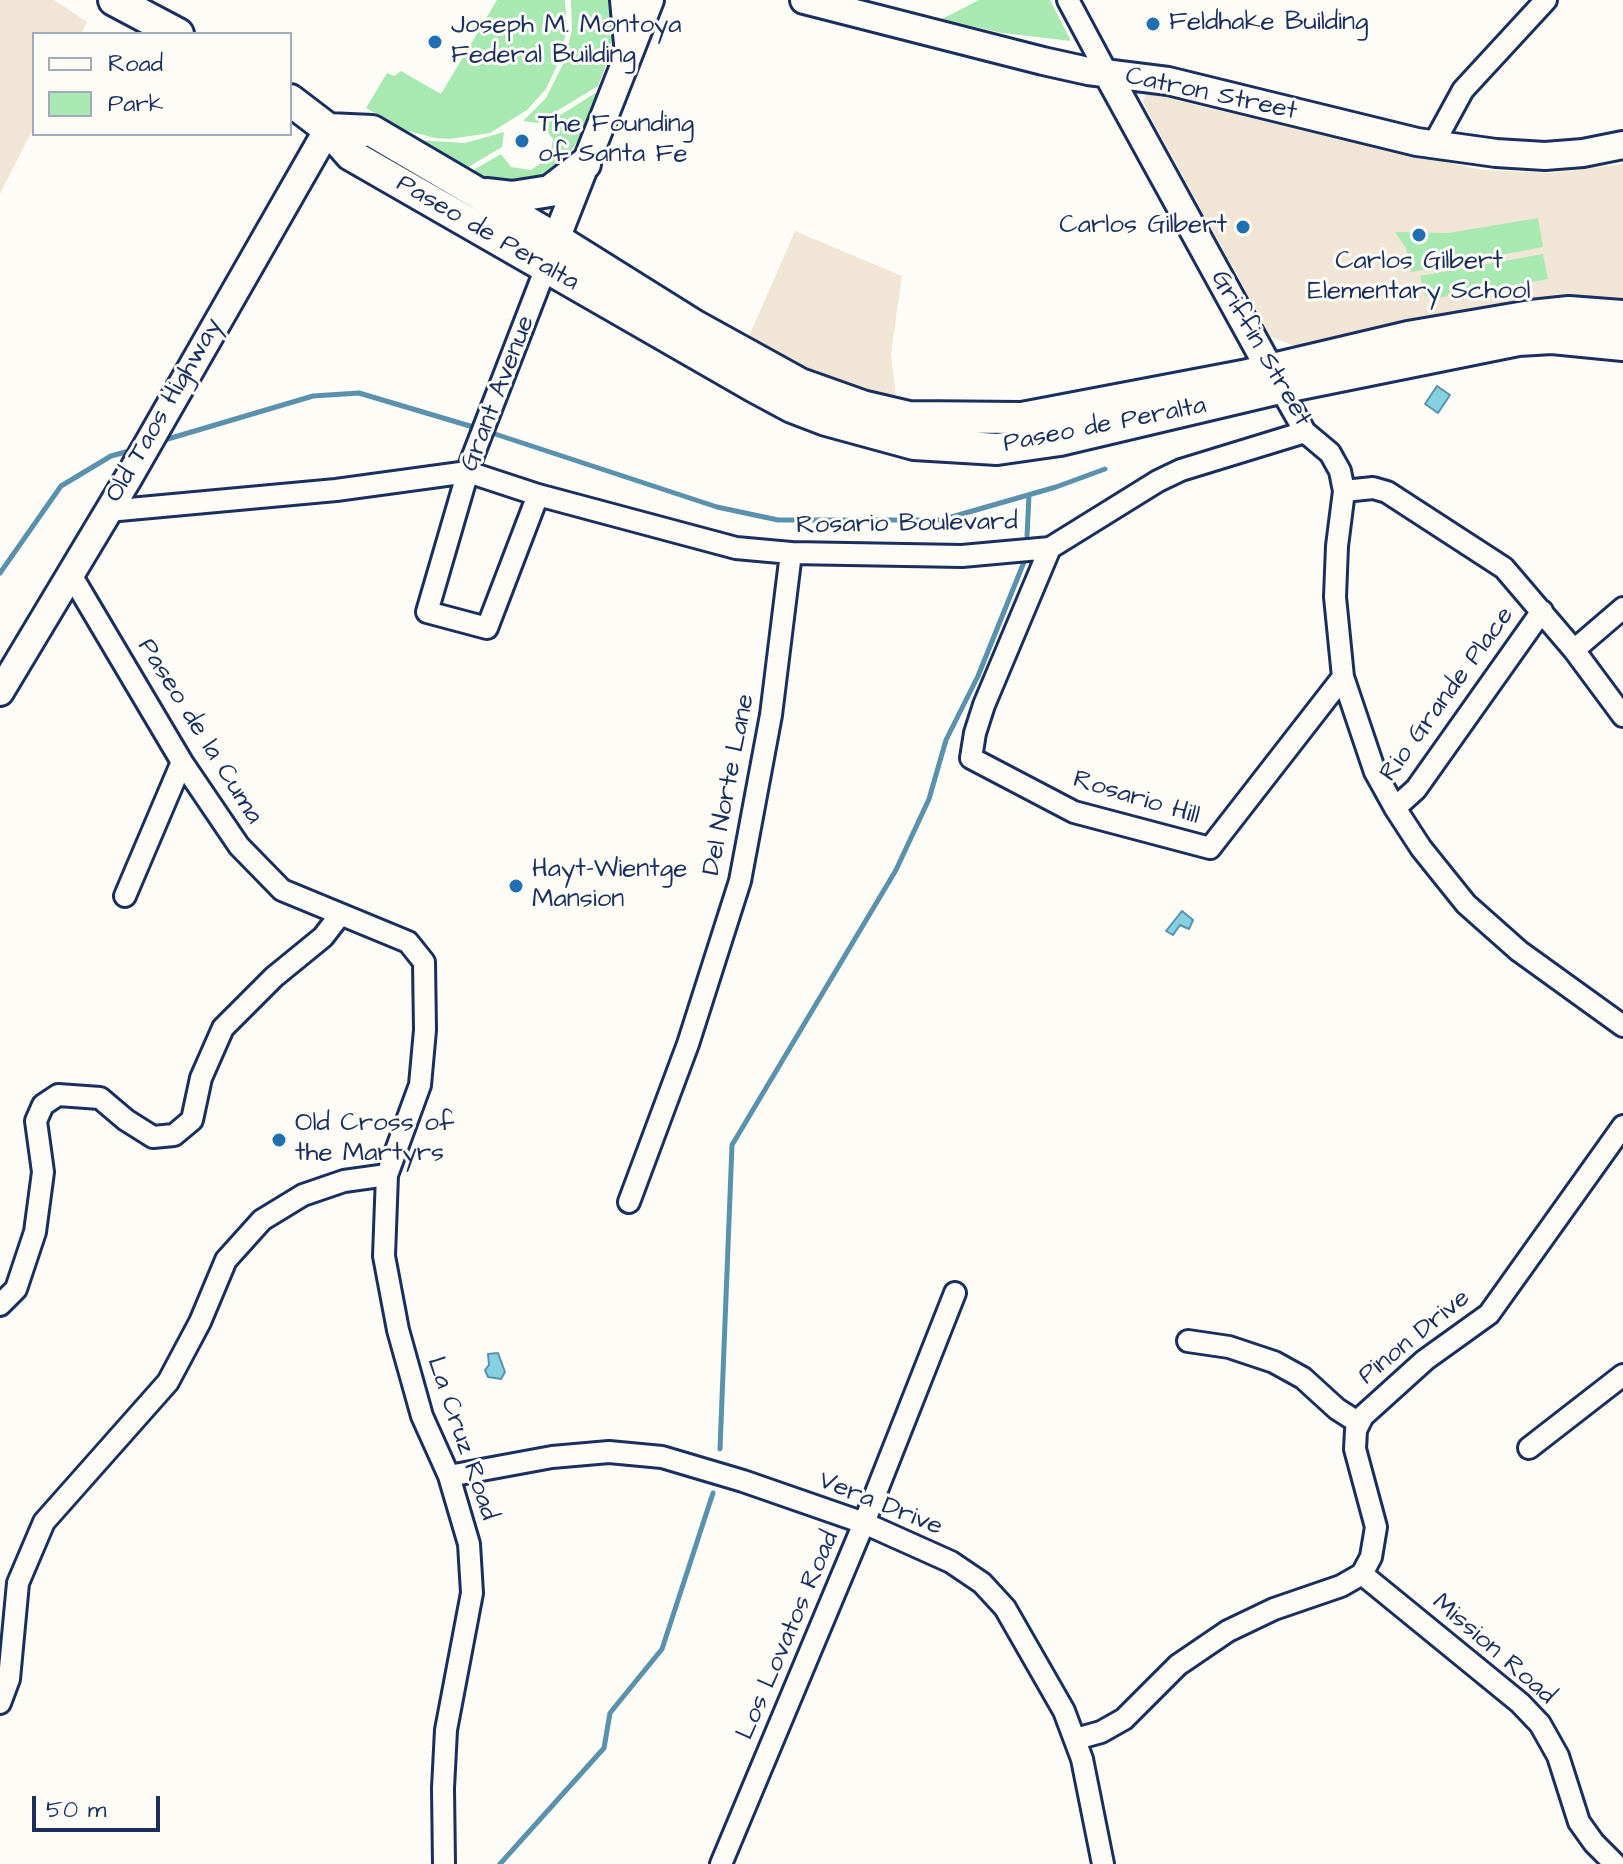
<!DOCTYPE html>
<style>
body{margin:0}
#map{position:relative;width:1623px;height:1864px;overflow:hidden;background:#fdfcf7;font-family:"Architects Daughter",sans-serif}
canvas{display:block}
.legend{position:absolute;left:32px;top:32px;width:260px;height:104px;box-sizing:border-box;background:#fdfcf7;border:2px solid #a3aaba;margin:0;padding:10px 14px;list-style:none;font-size:24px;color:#1b2f5e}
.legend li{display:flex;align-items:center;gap:16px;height:40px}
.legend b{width:40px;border:2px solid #a3aaba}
.scale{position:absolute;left:32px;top:1796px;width:128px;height:36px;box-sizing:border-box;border:4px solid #1b2f5e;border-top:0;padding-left:10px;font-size:24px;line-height:28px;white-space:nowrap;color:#1b2f5e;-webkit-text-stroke:6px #fdfcf7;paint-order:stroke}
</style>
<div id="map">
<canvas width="1623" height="1864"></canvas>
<ul class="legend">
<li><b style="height:10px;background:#fdfcf7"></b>Road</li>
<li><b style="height:22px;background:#a8e9b1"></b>Park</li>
</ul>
<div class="scale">50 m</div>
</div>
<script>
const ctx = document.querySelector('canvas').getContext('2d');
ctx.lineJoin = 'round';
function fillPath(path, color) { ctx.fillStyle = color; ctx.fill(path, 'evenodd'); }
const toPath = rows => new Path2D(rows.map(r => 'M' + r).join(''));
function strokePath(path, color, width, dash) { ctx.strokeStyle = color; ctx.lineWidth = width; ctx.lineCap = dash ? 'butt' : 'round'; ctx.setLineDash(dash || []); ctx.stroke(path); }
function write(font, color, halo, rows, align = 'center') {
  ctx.font = font + ' "Architects Daughter",sans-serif'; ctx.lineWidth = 6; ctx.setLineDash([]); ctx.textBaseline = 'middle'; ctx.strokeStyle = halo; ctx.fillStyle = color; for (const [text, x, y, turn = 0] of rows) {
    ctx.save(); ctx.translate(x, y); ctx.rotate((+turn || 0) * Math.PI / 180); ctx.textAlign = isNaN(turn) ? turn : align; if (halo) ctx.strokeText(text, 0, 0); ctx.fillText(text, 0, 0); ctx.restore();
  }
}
fillPath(toPath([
 [0,0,54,0,87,22,81,34,34,34,34,127,0,194],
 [1150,94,1334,138,1482,170,1551,173,1623,164,1623,301,1572,297,1509,301,1377,326,1295,346,1271,337,1143,103,1145,95],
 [795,231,902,276,891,354,896,398,851,387,799,368,747,341]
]), '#f1e6d5');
fillPath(toPath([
 [497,0,565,0,567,29,560,59,546,89,527,110,490,133,450,139,435,138,405,130,366,108,387,73,394,76,401,71,441,94],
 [571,0,608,0,613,34,607,62,598,86,537,123,523,121,546,98,564,62,572,30],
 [979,0,1050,0,1071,41,1002,33,942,19],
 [597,92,578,140,565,160,550,173,522,183,487,180,470,172,501,154,511,167,531,170,550,157,553,139,543,126],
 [504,132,502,147,465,169,416,140,465,143],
 [1538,218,1543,247,1411,272,1406,248,1395,232,1448,233],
 [1543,254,1548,279,1431,299,1425,295,1420,276]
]), '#a8e9b1');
const water = toPath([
 [1437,386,1450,395,1438,413,1425,404,1437,386],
 [1182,911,1193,920,1189,929,1180,925,1173,935,1166,931,1182,911],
 [498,1353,505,1372,501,1379,488,1377,485,1370,489,1365,488,1354,498,1353]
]);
fillPath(water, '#84d2e1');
strokePath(water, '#5a91ad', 2);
strokePath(toPath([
 [489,432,717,507,778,520,941,520,1056,487,1105,469],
 [161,441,313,396,359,393,480,429],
 [1027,536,1029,495],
 [0,573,61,486,111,456,133,450],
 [720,1449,732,1145,896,870,929,799,946,740,978,676,1024,562],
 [500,1864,604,1748,610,1713,662,1649,713,1493]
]), '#5a91ad', 5);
const minor = toPath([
 [1068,0,1107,73],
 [1433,145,1463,90,1546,0],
 [1280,388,1305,432,1330,453,1340,471,1344,491,1373,488,1387,492,1504,568,1574,650,1623,716],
 [1344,491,1337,546,1335,597,1343,677,1375,772,1395,808,1421,848,1466,904,1519,951,1623,1026],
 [538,495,487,628,427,612,471,461,550,257],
 [108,511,336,490,468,472,538,495,736,548,791,553,962,556,1050,548,1158,481,1181,470,1305,432],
 [1050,548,984,705,975,733,971,758,1074,812,1210,848,1343,677],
 [1574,650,1623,608],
 [1395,808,1416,789,1542,611],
 [125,896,182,762],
 [387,1175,384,1256,398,1330,422,1416,449,1476,469,1544,472,1593,446,1730,443,1788,444,1864],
 [629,1202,688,1044,740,881,771,715,791,553],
 [0,1305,16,1289,35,1232,43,1172,36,1121,43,1105,58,1095,100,1098,126,1120,153,1137,174,1135,192,1120,201,1078,223,1028,274,977,323,937,340,915],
 [1188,1341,1229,1347,1274,1362,1303,1378,1337,1409,1359,1423],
 [1529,1448,1623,1375],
 [449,1476,552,1457,609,1452,662,1457,743,1481,864,1523,951,1562,982,1583,1005,1608,1064,1711,1082,1759,1103,1864],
 [1362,1574,1520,1703,1540,1724,1558,1756,1579,1822,1594,1843,1615,1864],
 [0,1703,9,1679,18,1583,44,1522,168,1382,200,1322,226,1260,262,1220,303,1195,344,1181,387,1175,420,1085,425,1030,424,962,408,942,282,890,239,846,182,762,70,573],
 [1076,1739,1101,1732,1124,1719,1178,1665,1228,1631,1274,1609,1341,1586,1362,1574,1371,1557,1376,1527,1355,1449,1356,1430,1363,1416,1425,1360,1489,1314,1623,1126],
 [721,1864,864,1523,955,1293]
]);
const tertiary = toPath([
 [624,0,628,44],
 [804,0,1043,61,1088,71,1168,81,1417,142,1496,153,1545,156,1583,153,1623,145],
 [1107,73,1279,386],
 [556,239,650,0],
 [0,692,129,477,328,129]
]);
const secondary = toPath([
 [114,0,178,34],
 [290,100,328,129,351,155,753,386,792,407,826,420,914,444,997,449,1060,440,1280,388,1518,340,1552,338,1623,345],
 [328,129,372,131,556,239,695,326,800,384,862,406,909,417,1022,418,1243,376,1408,337,1531,316,1569,312,1623,316],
 [486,194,512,197,550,191,585,164]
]);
strokePath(minor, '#1b2f5e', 26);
strokePath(tertiary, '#1b2f5e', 32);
strokePath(secondary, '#1b2f5e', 36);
strokePath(minor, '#fdfcf7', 20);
strokePath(tertiary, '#fdfcf7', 26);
strokePath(secondary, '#fdfcf7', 30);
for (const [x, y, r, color] of [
 [1153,24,8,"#1f6fb2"],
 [435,42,8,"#1f6fb2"],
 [522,141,8,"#1f6fb2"],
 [1243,227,8,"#1f6fb2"],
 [1419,235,8,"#1f6fb2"],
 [516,886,8,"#1f6fb2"],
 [279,1140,8,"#1f6fb2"]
]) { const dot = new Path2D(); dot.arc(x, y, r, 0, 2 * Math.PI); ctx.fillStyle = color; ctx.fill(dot); strokePath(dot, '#fdfcf7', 3); }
write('26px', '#1b2f5e', '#fdfcf7', [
 ["Feldhake Building",1169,24],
 ["Joseph M. Montoya",451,27],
 ["Federal Building",451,57],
 ["The Founding",538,126],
 ["of Santa Fe",538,156],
 ["Carlos Gilbert",1227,227,"right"],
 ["Carlos Gilbert",1419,263,"center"],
 ["Elementary School",1419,293,"center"],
 ["Hayt-Wientge",532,871],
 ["Mansion",532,901],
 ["Old Cross of",295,1125],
 ["the Martyrs",295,1155]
], 'left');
write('26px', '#1b2f5e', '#fdfcf7', [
 ["Catron Street",1211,95,12],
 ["Paseo de Peralta",487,234,30],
 ["Griffin Street",1260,349,60],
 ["Grant Avenue",499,394,-69],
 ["Old Taos Highway",165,411,-60],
 ["Paseo de Peralta",1105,426,-11],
 ["Rosario Boulevard",907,525,-1],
 ["Rio Grande Place",1448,695,-54],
 ["Paseo de la Cuma",199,732,58],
 ["Del Norte Lane",730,785,-79],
 ["Rosario Hill",1136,799,17],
 ["Pinon Drive",1415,1338,-39],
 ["La Cruz Road",461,1439,71],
 ["Vera Drive",880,1505,22],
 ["Los Lovatos Road",789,1636,-67],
 ["Mission Road",1493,1650,41]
]);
</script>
